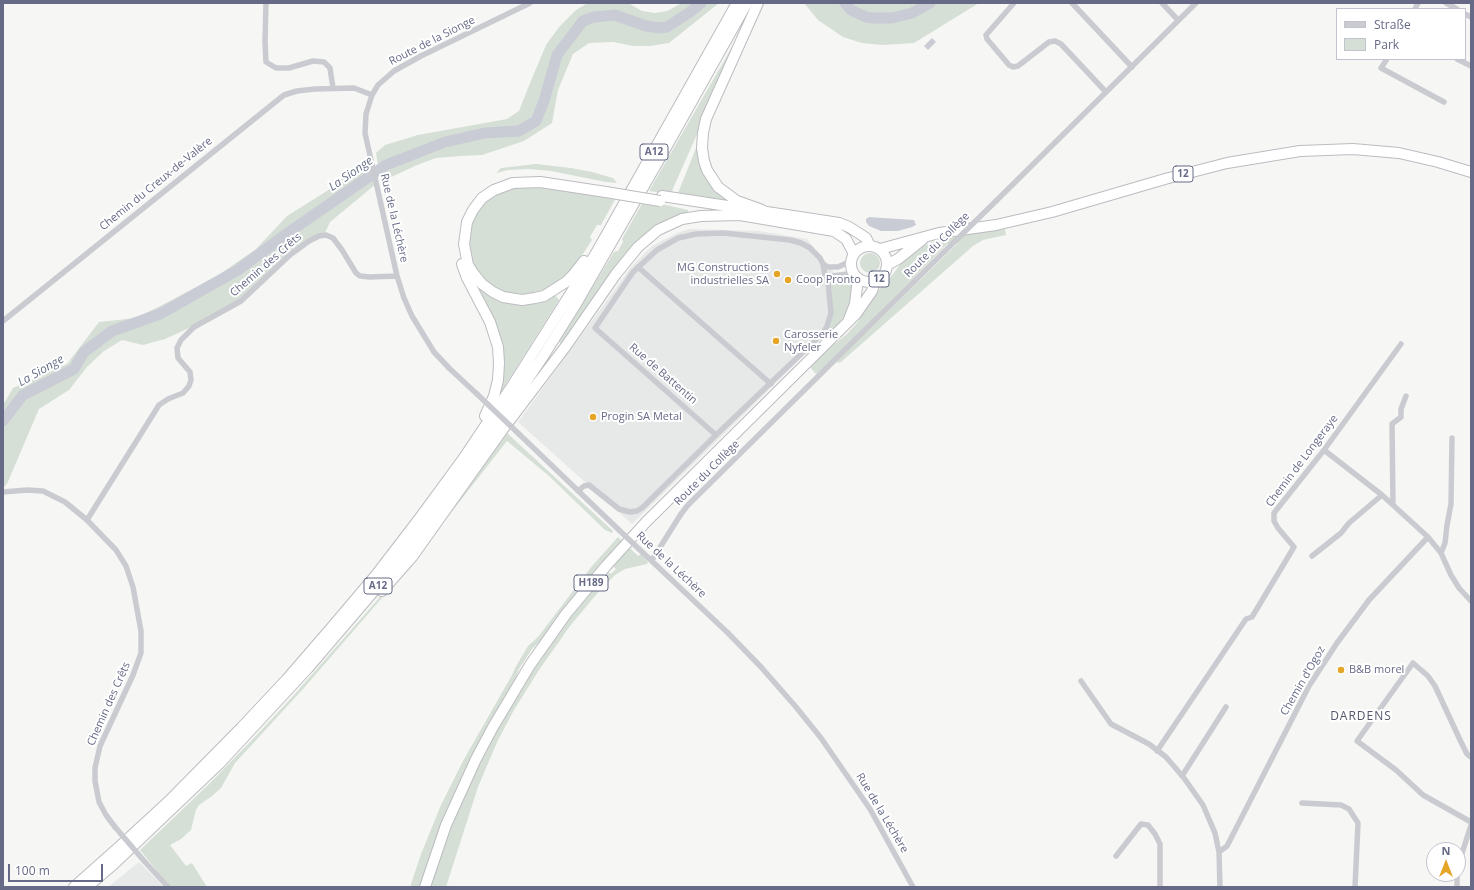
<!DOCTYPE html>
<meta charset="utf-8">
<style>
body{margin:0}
#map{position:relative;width:1474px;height:890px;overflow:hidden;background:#f6f7f4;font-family:"Open Sans",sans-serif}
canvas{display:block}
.frame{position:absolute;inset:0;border:4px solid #666a86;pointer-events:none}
.legend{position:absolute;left:1336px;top:8px;width:130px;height:52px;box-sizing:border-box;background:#fff;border:1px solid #c2c3cf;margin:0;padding:5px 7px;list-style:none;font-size:12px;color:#666a86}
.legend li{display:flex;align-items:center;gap:8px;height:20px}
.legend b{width:20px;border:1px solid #c2c3cf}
.north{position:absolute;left:1426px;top:842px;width:40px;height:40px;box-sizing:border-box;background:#fff;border:1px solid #c2c3cf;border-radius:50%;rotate:0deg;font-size:11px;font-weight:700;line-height:16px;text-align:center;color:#666a86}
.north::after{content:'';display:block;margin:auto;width:14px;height:18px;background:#e5a526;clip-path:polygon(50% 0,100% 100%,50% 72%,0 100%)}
.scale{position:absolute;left:8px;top:864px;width:95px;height:18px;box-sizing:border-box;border:2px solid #666a86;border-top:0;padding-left:5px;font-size:12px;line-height:14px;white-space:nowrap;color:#666a86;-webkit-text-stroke:3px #fff;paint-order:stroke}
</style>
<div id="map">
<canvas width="1474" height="890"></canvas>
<div class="frame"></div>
<ul class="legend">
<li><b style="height:5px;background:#cacbd0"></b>Straße</li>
<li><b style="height:11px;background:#d5dfd6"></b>Park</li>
</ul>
<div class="north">N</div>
<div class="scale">100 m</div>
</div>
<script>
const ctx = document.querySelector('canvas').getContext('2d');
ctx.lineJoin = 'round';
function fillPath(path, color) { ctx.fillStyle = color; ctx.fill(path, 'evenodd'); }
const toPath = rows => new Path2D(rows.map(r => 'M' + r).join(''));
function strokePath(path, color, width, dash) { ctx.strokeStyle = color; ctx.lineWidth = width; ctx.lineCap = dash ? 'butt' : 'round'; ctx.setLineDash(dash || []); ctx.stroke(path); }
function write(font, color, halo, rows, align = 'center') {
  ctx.font = font + ' "Open Sans",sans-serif'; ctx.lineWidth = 4; ctx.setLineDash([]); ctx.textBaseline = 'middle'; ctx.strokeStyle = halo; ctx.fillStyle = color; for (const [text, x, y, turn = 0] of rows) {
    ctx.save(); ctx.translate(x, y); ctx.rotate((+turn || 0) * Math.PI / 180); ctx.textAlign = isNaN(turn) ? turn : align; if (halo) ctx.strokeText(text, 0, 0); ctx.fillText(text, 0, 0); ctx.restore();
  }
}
fillPath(toPath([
 [689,229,759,231,807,239,844,285,836,324,632,524,518,422,631,267,652,246,677,233],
 [139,862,164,887,108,887]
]), '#e7e8e8');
fillPath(toPath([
 [588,3,628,3,642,11,655,13,667,11,682,3,719,3,669,43,650,46,633,46,613,42,589,43,573,54,558,90,552,123,524,141,482,155,461,156,436,158,417,165,385,180,380,179,376,153,385,145,418,135,507,119,519,111,528,88,546,45,559,27,576,10],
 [804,3,979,3,914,43,883,45,862,43,843,37,818,20],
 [736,40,738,41,672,191,669,194,649,191],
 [698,143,699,149,733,202,678,193],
 [370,158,376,184,330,222,324,235,309,241,247,296,202,322,165,339,143,345,122,340,104,351,87,367,69,390,39,409,7,484,3,488,3,405,13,388,67,364,99,322,136,318,170,301,220,274,256,249,287,216,330,189,361,163],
 [536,164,571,168,592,172,613,178,617,183,606,182,551,171,529,169,508,170,496,173,501,168],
 [534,186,617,196,601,225,597,225,590,237,592,240,581,257,571,271,560,282,546,291,519,296,508,294,495,289,484,281,477,272,471,260,468,246,471,221,485,201,494,194,513,187],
 [644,200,688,210,688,215,664,223,562,344,559,342,614,252,618,251,623,242,622,239],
 [1005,229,1006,235,983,240,973,246,841,362,837,363,838,360,958,243,947,244,821,371,816,374,810,367,826,351,847,334,857,323,877,292,893,274,902,262,916,249,941,238],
 '860 263a10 10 0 1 1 20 0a10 10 0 1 1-20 0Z',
 [470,272,504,300,555,295,559,300,496,400,502,361],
 [838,278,847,279,851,282,853,288,852,296,848,311,840,322,827,336,825,334,830,326,833,310,831,286,834,281],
 [506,432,613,531,612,533,605,530,549,476,507,441,417,556,381,599,303,689,235,763,221,788,212,796,199,805,196,810,191,830,181,839,170,845,186,866,192,863,207,887,170,887,140,850,208,785,253,739,294,695,380,597,415,555],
 [618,537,622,541,596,570,569,603,543,638,532,649,519,669,516,678,485,731,441,825,420,887,410,887,421,854,441,805,463,761,512,675,515,668,528,646,538,637,592,566],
 [629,547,638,556,641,554,648,562,647,564,625,569,615,575,601,589,570,626,539,670,514,710,498,740,478,787,446,887,430,887,438,862,463,798,494,736,514,700,558,633,608,572,611,574,616,569,613,566]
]), '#d5dfd6');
fillPath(toPath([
 [932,38,936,42,928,50,924,46],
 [869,217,914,220,916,225,912,227,898,231,881,231,869,226,866,222,866,219]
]), '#c9ccd5');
strokePath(toPath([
 [845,3,851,10,866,17,874,18,892,18,912,13,930,3],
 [3,421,23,395,74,369,84,352,112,331,160,314,238,270,292,230,386,165,445,142,485,133,519,131,536,121,544,101,557,55,583,21,594,17,615,15,646,26,660,28,667,27,690,12,701,3]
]), '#c9ccd5', 11);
const highway = toPath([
 [758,3,706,119,703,133,702,148,704,161,707,170,718,187,737,201,762,210],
 [662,196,839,223,849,227,860,234,866,238,870,246],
 [734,214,834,231,846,239,854,254],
 '851 264a18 18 0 1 1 36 0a18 18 0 1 1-36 0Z',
 [880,249,939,233,996,225,1052,212,1165,179,1227,163,1300,151,1353,149,1399,153,1438,162,1471,172],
 [584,261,573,275,566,282,544,296,535,298,522,300,503,297,493,292,482,284,473,273,468,265,464,244,467,222,473,210,482,198,494,190,513,183,540,182,606,192],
 [462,264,467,278,490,322,498,347,499,363,498,380,494,396,485,416],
 [887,265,898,259,923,239],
 [849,319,855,304,858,278],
 [382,591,412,557,503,429,566,346,616,274,638,247,658,230,682,219,701,216,740,215],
 [74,887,119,847,169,801,241,728,287,679,332,627,376,575,419,519,463,459,514,383,595,255,737,3],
 [87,887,114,864,219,764,308,668,373,592,419,534,492,433,542,358,576,304,664,151,747,3],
 [425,887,446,825,476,759,493,727,530,665,566,614,606,566,646,522,856,314,872,291,875,281]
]);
strokePath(highway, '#bcbcc1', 12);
strokePath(toPath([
 [266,3,265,42,266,62,276,68,289,68,313,61,324,62,330,68,333,88],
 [1014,3,986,35,987,39,1009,65,1013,67,1018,66,1049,42,1055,41,1061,44,1106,92],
 [1072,3,1132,67],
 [1162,3,1178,20],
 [1446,3,1457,9],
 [1415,9,1418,3],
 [1465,14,1471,17],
 [1387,59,1381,68,1444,102],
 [1457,59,1471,66],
 [996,201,1196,3],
 [851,261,838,267,828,267,823,264,820,258,810,248,801,243,790,240,723,233,696,234,678,238,657,250,633,272,595,328,716,435,823,333,827,326,831,313,828,282,833,276,854,273],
 [823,264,825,276,828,282],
 [638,267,771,384],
 [3,321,284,95,297,91,315,89,354,88,372,95],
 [477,394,450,369,434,352,412,316,404,298,397,276,367,142,365,133,366,114,372,95,378,85,394,71,421,56,530,3],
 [519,434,619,530],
 [1324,450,1382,495,1428,537,1441,553,1451,575,1459,588,1471,601],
 [578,491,584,486,589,485,619,509,630,512,637,511,642,508,716,435],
 [3,492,27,490,43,491,65,502,87,520,116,550,126,566,133,587,141,631,141,653,133,675,100,746,95,768,95,781,99,802,106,815,115,827],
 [1393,505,1392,424,1401,417,1401,409,1406,396],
 [87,520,159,405,168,399,183,393,189,386,191,380,190,372,178,358,177,348,181,340,194,327,241,301,290,255,309,241,319,236,326,235,333,238,342,250,356,273,360,276,370,277,397,276],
 [639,549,728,633,761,667,796,707,821,738,870,809,913,887],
 [1441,553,1445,543,1447,525,1451,504,1452,438],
 [1312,556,1341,533,1349,523,1382,495],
 [652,560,681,514,688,505,945,251],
 [1081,681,1111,724,1149,744,1166,757,1184,778,1203,805,1215,833,1219,852,1220,887],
 [1157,751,1246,619,1252,617,1294,547,1278,528,1274,521,1274,513,1324,450,1401,344],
 [1471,757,1467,754,1461,742,1435,686,1428,676,1413,663,1357,741,1396,770,1423,795,1471,822],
 [1182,776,1226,707],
 [1302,803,1341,805,1349,809,1358,823,1355,887],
 [1219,852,1227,846,1309,686,1337,643,1369,600,1428,537],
 [1116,856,1141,824,1148,825,1155,834,1160,844,1160,887],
 [145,862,168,887],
 [1458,866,1471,825],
 [1457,887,1457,874]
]), '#cacbd0', 5.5);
strokePath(highway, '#fff', 10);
const highwayBridge = toPath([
 [606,192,660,201]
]);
strokePath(highwayBridge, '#bcbcc1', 12, []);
strokePath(toPath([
 [945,251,996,201],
 [477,394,519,434],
 [619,530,639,549],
 [115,827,145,862]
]), '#cacbd0', 5.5);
strokePath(highwayBridge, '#fff', 10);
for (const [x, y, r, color] of [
 [777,274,4,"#e5a526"],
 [788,280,4,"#e5a526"],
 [776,341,4,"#e5a526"],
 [593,417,4,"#e5a526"],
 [1341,670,4,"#e5a526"]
]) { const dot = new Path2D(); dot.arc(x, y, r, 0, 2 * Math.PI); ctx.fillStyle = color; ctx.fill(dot); strokePath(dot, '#fff', 1.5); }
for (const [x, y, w] of [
 [654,152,28],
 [1183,174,20],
 [879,279,20],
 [591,583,34],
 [378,586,28]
]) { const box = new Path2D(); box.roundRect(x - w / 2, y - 8, w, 16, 3); ctx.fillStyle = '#fff'; ctx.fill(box); strokePath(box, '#666a86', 1); }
write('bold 10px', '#666a86', null, [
 ["A12",654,152],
 ["12",1183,174],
 ["12",879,279],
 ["H189",591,583],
 ["A12",378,586]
]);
write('11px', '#666a86', '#fff', [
 ["Route de la Sionge",432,41,-27],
 ["Chemin du Creux-de-Valère",156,184,-39],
 ["Rue de la Léchère",394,218,77],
 ["Route du Collège",937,245,-45],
 ["Chemin des Crêts",266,265,-41],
 ["Rue de Battentin",663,374,41],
 ["Chemin de Longeraye",1302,461,-53],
 ["Route du Collège",707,473,-45],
 ["Rue de la Léchère",671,565,43],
 ["Chemin d'Ogoz",1303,681,-60],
 ["Chemin des Crêts",109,704,-66],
 ["Rue de la Léchère",882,813,59]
]);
write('11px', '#666a86', '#fff', [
 ["MG Constructions",769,268,"right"],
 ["industrielles SA",769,281,"right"],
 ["Coop Pronto",796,280],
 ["Carosserie",784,335],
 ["Nyfeler",784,348],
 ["Progin SA Metal",601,417],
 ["B&B morel",1349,670]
], 'left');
write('italic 12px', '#677189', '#fff', [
 ["La Sionge",351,174,-35],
 ["La Sionge",41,371,-30]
]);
ctx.letterSpacing = '1px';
write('12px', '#54576b', '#fff', [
 ["DARDENS",1361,717]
]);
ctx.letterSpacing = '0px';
</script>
